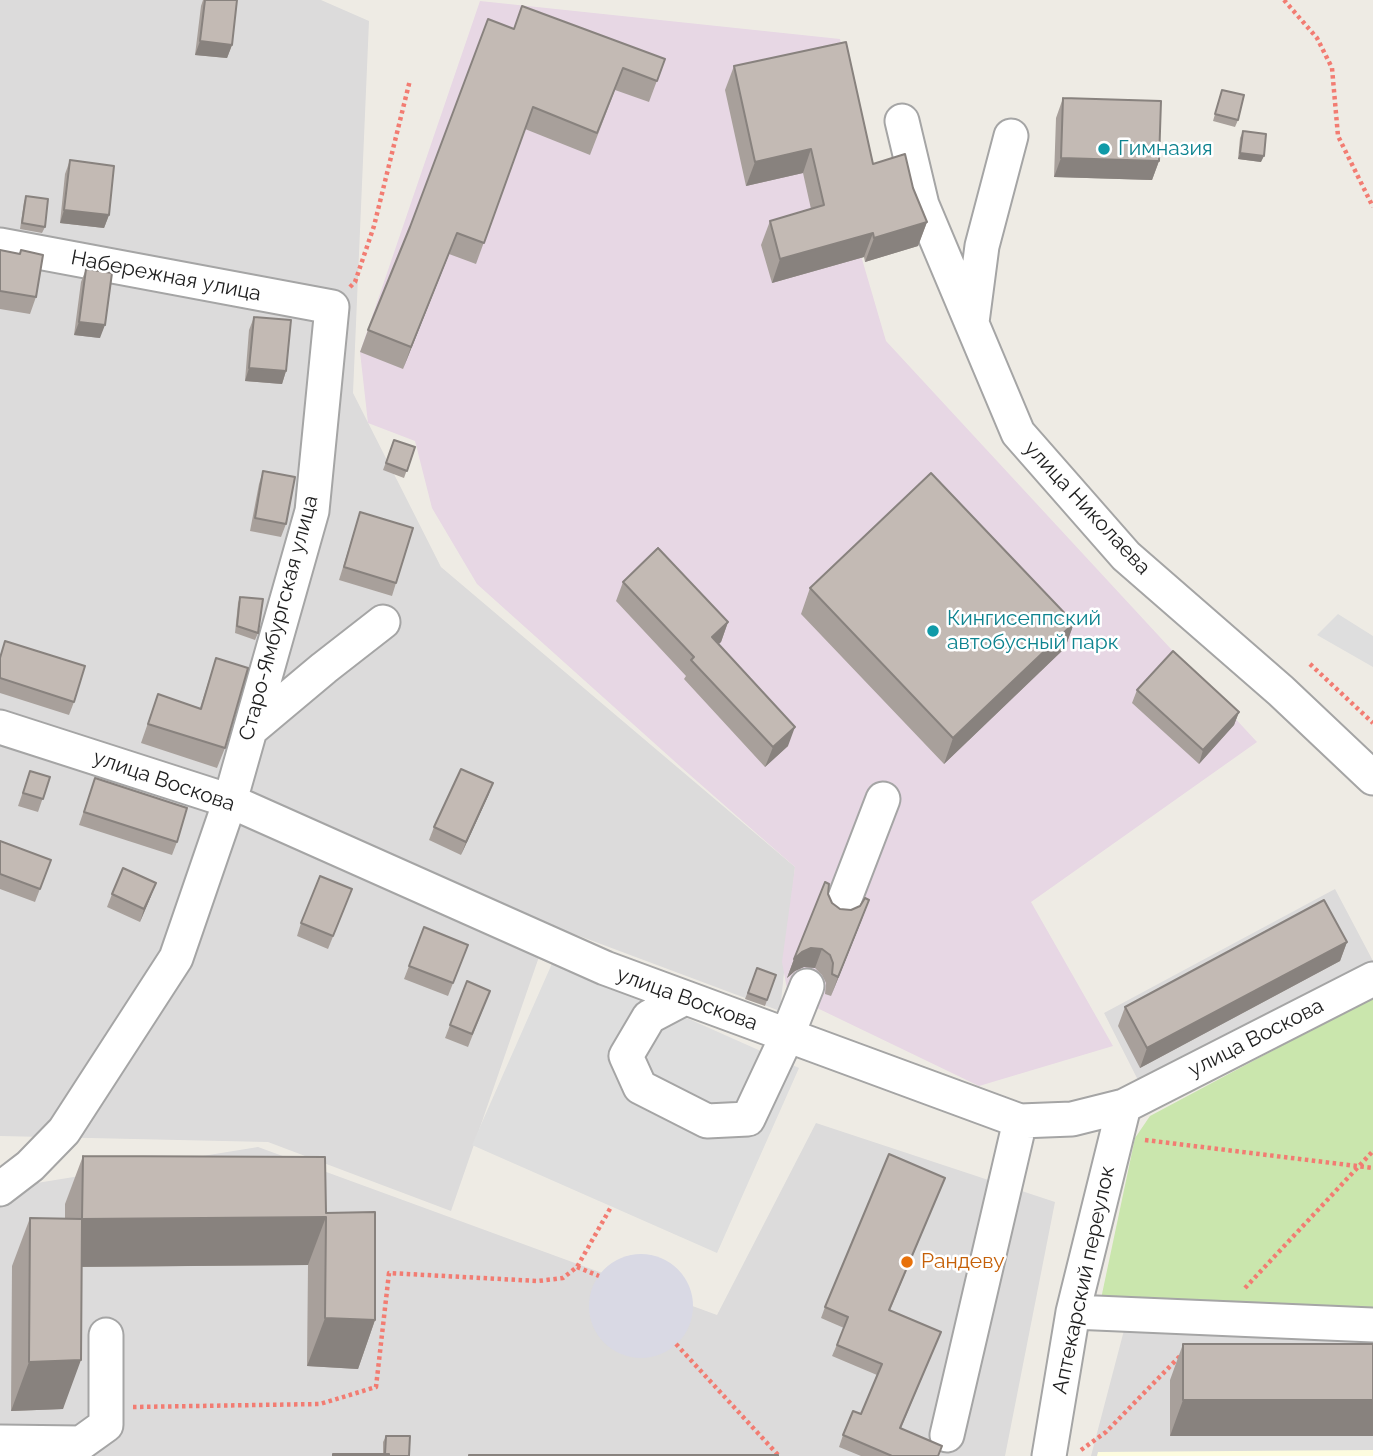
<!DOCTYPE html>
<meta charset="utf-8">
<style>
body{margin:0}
canvas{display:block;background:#eeebe4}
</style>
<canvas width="1373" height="1456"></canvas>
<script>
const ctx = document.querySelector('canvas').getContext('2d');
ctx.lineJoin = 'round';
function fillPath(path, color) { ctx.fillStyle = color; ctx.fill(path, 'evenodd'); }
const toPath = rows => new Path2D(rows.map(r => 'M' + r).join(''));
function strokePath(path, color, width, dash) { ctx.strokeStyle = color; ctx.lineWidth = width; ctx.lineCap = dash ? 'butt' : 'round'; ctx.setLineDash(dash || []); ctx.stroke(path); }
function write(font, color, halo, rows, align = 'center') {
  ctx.font = font + ' Raleway,sans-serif'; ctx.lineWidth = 5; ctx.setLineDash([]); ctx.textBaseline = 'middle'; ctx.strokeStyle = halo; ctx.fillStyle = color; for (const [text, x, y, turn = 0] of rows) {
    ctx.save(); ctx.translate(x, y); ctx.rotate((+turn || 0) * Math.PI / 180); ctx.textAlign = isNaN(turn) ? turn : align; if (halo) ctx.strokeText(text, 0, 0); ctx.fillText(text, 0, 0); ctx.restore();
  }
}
fillPath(toPath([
 [0,0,321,0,369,21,353,393,441,567,795,867,780,1011,550,925,451,1211,268,1142,0,1136],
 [1335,889,1373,961,1139,1082,1104,1013],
 [816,1123,1055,1202,1005,1456,0,1456,0,1189,258,1147,717,1315],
 [1373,1313,1373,1456,1091,1456,1128,1315]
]), '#dcdbdb');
fillPath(toPath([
 [480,1,840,39,870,154,840,184,886,341,1257,742,1031,902,1113,1046,979,1086,788,994,782,962,795,867,682,768,477,584,432,508,415,441,368,423,360,352]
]), '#e7d7e4');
fillPath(toPath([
 [1373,1450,1373,1456,1097,1456,1098,1452]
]), '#fdfcdf');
fillPath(toPath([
 [1373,997,1373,1320,1098,1313,1135,1138,1150,1116]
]), '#cae6ad');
fillPath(toPath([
 [1338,614,1373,636,1373,667,1317,635],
 [554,959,799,1068,717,1253,472,1145]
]), '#dedede');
fillPath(toPath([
 '589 1306a52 52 0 1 1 104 0a52 52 0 1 1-104 0Z'
]), '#d9d9e4');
const minor = toPath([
 [902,121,922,205,1018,433,1126,556,1281,691,1373,778],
 [0,245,332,307,312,511,230,801,176,958,64,1131,30,1166,0,1189],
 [972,322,982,246,1011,136],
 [0,727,230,801,605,968,1020,1121,1072,1119,1124,1106,1373,979],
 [250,730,324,668,383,622],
 [840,911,883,799],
 [685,998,649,1017,626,1056,640,1087,707,1121,748,1119,787,1036,807,986],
 [1073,1312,1373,1325],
 [947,1435,1020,1121],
 [0,1442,81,1443,106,1425,106,1335],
 [1049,1456,1073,1312,1124,1106]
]);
strokePath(minor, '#a5a5a5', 37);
strokePath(toPath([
 [1284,0,1317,38,1332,68,1338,136,1373,207],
 [350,287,355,282,374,226,410,80],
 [1310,664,1373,723],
 [1145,1140,1373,1168],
 [577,1267,599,1276],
 [1245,1288,1373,1151],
 [676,1344,779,1456],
 [133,1407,320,1404,376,1387,389,1273,538,1281,563,1278,577,1267,611,1207],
 [1081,1450,1106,1432,1181,1355]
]), '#f27c72', 4.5, [3.5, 3.5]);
strokePath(minor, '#fff', 33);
fillPath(toPath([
 [203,0,237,0,232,45,227,58,195,55,201,6],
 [514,29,665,59,649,102,615,90,590,155,525,129,476,264,449,254,403,369,360,352,368,330],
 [734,66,873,164,913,188,927,222,918,246,865,262,864,257,772,283,761,245,770,221,811,209,803,173,746,186,725,90],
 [1222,90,1238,120,1235,127,1213,121],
 [1063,98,1159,161,1152,180,1054,177,1056,118],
 [1243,131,1261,162,1238,159,1240,138],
 [70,160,109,215,104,228,60,223,65,174],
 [26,196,45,227,42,233,20,229,24,202],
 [0,250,20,254,21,250,36,297,30,314,0,309],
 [86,269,100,338,74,335,81,282],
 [254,317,286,371,282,384,245,381,249,330],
 [394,440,415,447,404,478,383,470],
 [263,471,286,524,281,537,250,531,259,484],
 [360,512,396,583,392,596,339,580],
 [623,582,728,622,721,642,718,644,788,746,765,767,684,679,686,676,616,601],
 [810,588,1074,623,1065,648,944,764,801,614],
 [240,597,258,633,255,640,235,633,238,603],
 [5,641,74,702,69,715,0,693,0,656],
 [216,658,225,748,217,768,141,743,158,694,200,708],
 [1137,690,1239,712,1234,725,1199,764,1132,703],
 [30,771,50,777,38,812,18,806],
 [95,778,177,842,172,855,79,825],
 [493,783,488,796,461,855,429,840,434,827],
 [0,841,51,860,35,902,0,889],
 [112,894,151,896,140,922,107,907],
 [347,902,328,949,297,936,301,923],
 [832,903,840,909,862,919,831,996,825,994,826,983,822,975,815,968,804,967,795,971,787,978,794,959],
 [424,927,468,945,448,996,404,979],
 [1347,942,1340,961,1140,1068,1118,1026,1125,1007],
 [757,968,776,975,765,1006,745,999],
 [485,1004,468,1047,445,1038,450,1025],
 [83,1156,326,1213,375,1320,358,1369,307,1366,308,1265,81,1267,63,1409,11,1411,12,1266,30,1218,65,1219,65,1204],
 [945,1178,890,1310,941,1332,901,1428,939,1456,861,1456,839,1447,843,1435,861,1414,877,1375,832,1356,844,1328,821,1318,825,1307],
 [1183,1344,1373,1344,1170,1436,1170,1380],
 [386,1436,409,1456,333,1456,333,1454,383,1454,383,1442]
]), '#a8a09b');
fillPath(toPath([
 [200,41,232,45,227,58,195,55],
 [811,149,803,173,746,186,755,162],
 [1240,153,1264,156,1261,162,1238,159],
 [1061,158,1159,161,1152,180,1054,177],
 [64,210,109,215,104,228,60,223],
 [927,222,918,246,865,262,874,238],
 [457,233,449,254,403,369,411,347],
 [873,233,864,257,772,283,780,259],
 [79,322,105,325,100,338,74,335],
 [249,368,286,371,282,384,245,381],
 [728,622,721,642,705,656,712,637],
 [1074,623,1065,648,944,764,953,738],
 [1239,712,1234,725,1199,764,1203,750],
 [795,727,788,746,765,767,773,747],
 [493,783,488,796,461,855,466,842],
 [156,883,151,896,140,922,144,909],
 [869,900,862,919,831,996,838,977],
 [1347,942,1340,961,1140,1068,1147,1048],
 [811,948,822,949,815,968,804,967,795,971,787,978,794,959,802,952],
 [326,1217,308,1265,64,1267,82,1219],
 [325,1318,375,1320,358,1369,307,1366],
 [81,1360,63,1409,11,1411,29,1362],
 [1183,1400,1373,1400,1373,1436,1170,1436]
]), '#88827e');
const building = toPath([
 [205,0,237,0,232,45,200,41,205,0],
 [522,6,665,59,657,81,623,68,597,133,533,107,484,243,457,233,411,347,368,330,410,227,488,19,514,29,522,6],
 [846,42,873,164,905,154,913,188,927,222,874,238,873,233,780,259,770,221,824,205,811,149,755,162,734,66,846,42],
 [1222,90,1244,95,1238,120,1215,114,1222,90],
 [1063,98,1161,101,1159,161,1061,158,1063,98],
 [1243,131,1266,134,1264,156,1240,153,1243,131],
 [70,160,114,166,109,215,64,210,70,160],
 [26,196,48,199,45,227,22,223,26,196],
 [0,250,20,254,21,250,43,255,36,297,0,291,0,250],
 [86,269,112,273,105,325,79,322,86,269],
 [254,317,291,320,286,371,249,368,254,317],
 [394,440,415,447,407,471,386,463,394,440],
 [263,471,295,477,286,524,255,518,263,471],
 [931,473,1074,623,953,738,810,588,931,473],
 [360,512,413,528,396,583,344,567,360,512],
 [658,548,728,622,712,637,795,727,773,747,691,660,694,657,623,582,658,548],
 [240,597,263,599,258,633,237,626,240,597],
 [5,641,85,666,74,702,0,678,0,658,5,641],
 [1173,651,1239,712,1203,750,1137,690,1173,651],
 [216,658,248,668,225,748,148,724,158,694,201,709,216,658],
 [461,769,493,783,466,842,434,827,461,769],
 [30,771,50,777,43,799,23,793,30,771],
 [95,778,187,808,177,842,84,812,95,778],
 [0,841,51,860,40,889,0,874,0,841],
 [123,868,156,883,144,909,112,894,123,868],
 [320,876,352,889,333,936,301,923,320,876],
 [825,882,829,884,828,894,832,903,840,909,851,910,860,906,865,898,869,900,838,977,832,974,833,963,830,955,822,949,811,948,802,952,794,959,825,882],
 [1324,900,1347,942,1147,1048,1125,1007,1324,900],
 [424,927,468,945,453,983,409,966,424,927],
 [757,968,776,975,767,1000,748,993,757,968],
 [467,981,490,991,472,1034,450,1025,467,981],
 [889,1154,945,1178,889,1310,941,1332,900,1428,942,1446,938,1456,892,1456,843,1435,853,1411,861,1414,882,1364,837,1345,848,1317,825,1307,889,1154],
 [83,1156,325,1157,326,1213,375,1212,375,1320,325,1318,326,1217,82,1219,83,1156],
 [30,1218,82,1219,81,1360,29,1362,30,1218],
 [1183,1344,1373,1344,1373,1400,1183,1400,1183,1344],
 [386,1436,410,1436,409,1456,389,1456,389,1454,385,1454,386,1436],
 [333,1454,389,1454,389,1456,333,1456,333,1454],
 [469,1455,778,1455,778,1456,469,1456,469,1455]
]);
fillPath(building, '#c3bab4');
strokePath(building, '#88827e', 2);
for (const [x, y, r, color] of [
 [1104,149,7,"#0f9aa8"],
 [933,631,7,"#0f9aa8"],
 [907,1262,7,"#e8710a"]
]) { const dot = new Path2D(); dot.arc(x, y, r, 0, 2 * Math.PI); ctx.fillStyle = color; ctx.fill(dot); strokePath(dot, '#fff', 2.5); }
write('21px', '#0d838f', '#fff', [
 ["Гимназия",1118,149],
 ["Кингисеппский",947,619],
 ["автобусный парк",947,643]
], 'left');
write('21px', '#1e1e1e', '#fff', [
 ["Набережная улица",166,276,11],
 ["улица Николаева",1087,508,47],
 ["Старо-Ямбургская улица",279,618,-75],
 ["улица Воскова",164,781,19],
 ["улица Воскова",687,999,20],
 ["улица Воскова",1256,1038,-27],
 ["Аптекарский переулок",1084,1280,-78]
]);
write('21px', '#c56008', '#fff', [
 ["Рандеву",921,1262]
], 'left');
</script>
